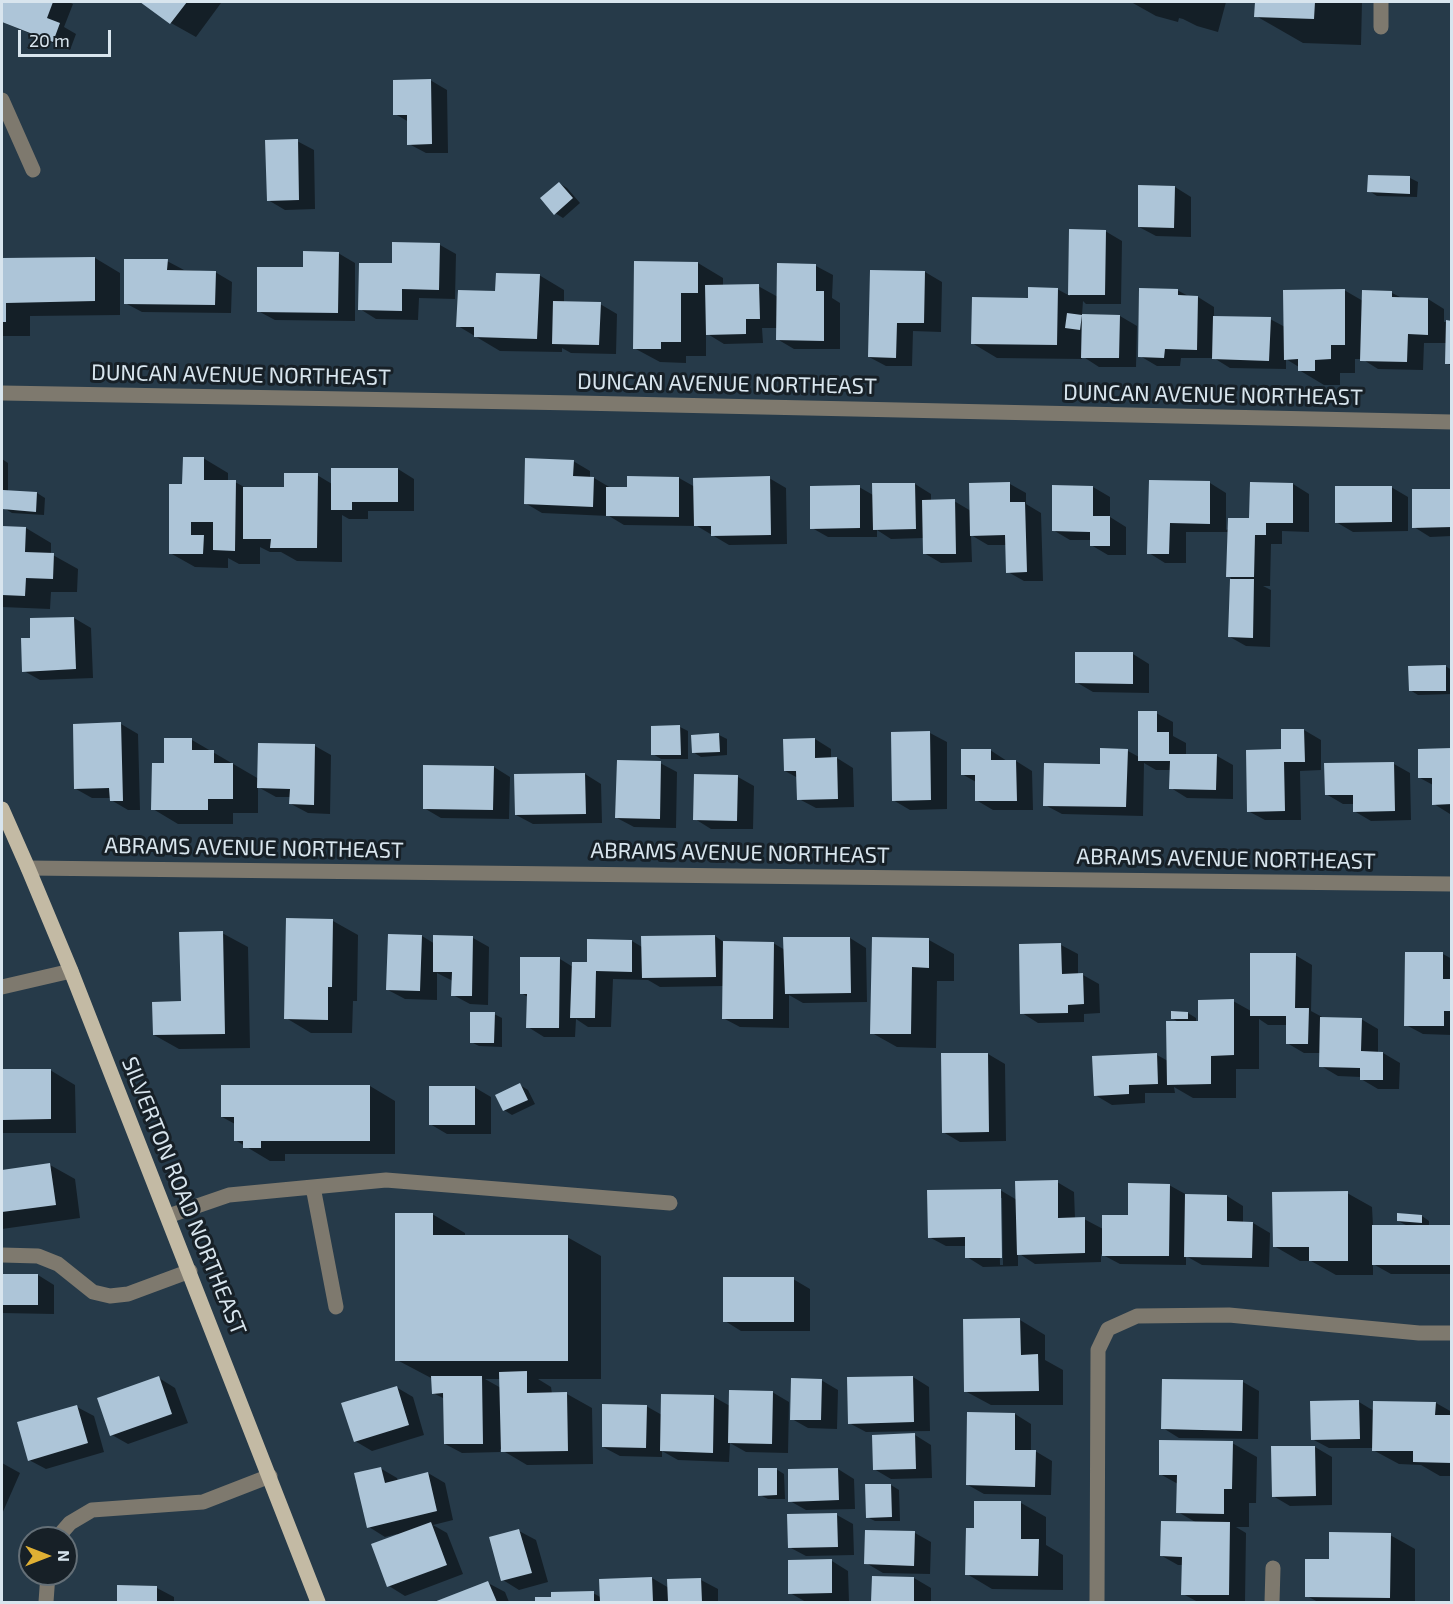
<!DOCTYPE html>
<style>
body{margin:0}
#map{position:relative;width:1453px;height:1604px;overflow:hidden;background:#263a49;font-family:"Exo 2",sans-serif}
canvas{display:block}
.frame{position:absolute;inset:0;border:3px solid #d8e5ee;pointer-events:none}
.north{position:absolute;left:18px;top:1526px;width:60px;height:60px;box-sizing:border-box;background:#172027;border:2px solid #646f77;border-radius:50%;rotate:90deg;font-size:16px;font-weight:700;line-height:24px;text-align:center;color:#d8e5ee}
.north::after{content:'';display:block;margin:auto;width:21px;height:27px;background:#e0b034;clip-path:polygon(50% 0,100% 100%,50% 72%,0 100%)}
.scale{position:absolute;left:18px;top:30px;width:93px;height:27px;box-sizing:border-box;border:3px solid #d8e5ee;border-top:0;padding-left:8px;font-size:18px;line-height:21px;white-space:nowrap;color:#d8e5ee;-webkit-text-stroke:4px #172027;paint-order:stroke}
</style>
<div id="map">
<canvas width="1453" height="1604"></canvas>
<div class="frame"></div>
<div class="north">N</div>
<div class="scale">20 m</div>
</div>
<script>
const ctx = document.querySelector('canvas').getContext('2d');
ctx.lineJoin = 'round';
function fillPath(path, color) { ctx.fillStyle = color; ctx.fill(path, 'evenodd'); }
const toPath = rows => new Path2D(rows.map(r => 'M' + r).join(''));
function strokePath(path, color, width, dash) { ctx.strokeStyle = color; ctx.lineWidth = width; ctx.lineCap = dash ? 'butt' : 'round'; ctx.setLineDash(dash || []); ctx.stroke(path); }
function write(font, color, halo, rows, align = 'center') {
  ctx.font = font + ' "Exo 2",sans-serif'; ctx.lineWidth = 6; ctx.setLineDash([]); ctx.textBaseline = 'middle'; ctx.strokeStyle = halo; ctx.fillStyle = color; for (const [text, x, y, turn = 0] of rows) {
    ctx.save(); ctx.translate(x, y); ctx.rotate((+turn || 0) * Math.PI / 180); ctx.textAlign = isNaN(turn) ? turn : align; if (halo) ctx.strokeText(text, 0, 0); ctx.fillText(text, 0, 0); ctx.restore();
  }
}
fillPath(toPath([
 [2,2,69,2,73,4,64,27,76,34,70,50,2,22],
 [142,2,219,2,221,3,196,37,171,23],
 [1131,2,1226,2,1218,32,1197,26,1183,19,1179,18,1178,22,1156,16],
 [1256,2,1362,2,1361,45,1303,43,1256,16],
 [430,80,447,90,448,153,426,153,409,144,409,122,395,114],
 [297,141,314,150,315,209,285,210,268,200],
 [1410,178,1418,182,1417,197,1377,196,1369,191],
 [559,183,567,188,580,203,563,218,555,213],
 [1175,187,1191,197,1191,237,1156,236,1139,227],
 [1071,230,1105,231,1122,241,1121,304,1086,304,1083,301,1082,315,1120,316,1137,326,1136,367,1099,367,1082,356,1082,359,997,358,972,343,1030,300,1057,289,1070,296],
 [440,245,456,254,455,299,419,298,418,320,376,319,360,309,393,265],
 [338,253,355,263,355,321,275,320,258,311,304,269],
 [95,258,120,273,120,315,30,316,30,336,2,336,2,259],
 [167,261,184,270,215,272,232,282,231,313,142,312,125,303],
 [698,263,723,278,723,286,758,286,778,297,778,265,816,266,833,275,832,298,840,303,840,349,794,349,777,339,777,328,762,328,763,343,724,344,706,333,706,356,686,356,686,363,660,362,634,348],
 [925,272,942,282,941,332,913,331,912,366,886,366,869,357],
 [539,275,564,290,564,303,600,304,617,314,616,354,571,353,562,348,562,352,500,351,458,326,496,293],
 [1177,290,1190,297,1198,297,1214,307,1214,317,1270,319,1285,327,1344,290,1363,301,1392,293,1402,298,1428,299,1444,309,1444,322,1452,322,1452,366,1446,363,1447,343,1424,343,1423,370,1378,369,1362,359,1355,359,1355,373,1340,373,1340,385,1324,385,1299,370,1299,367,1286,359,1286,369,1230,368,1214,358,1181,358,1180,366,1157,366,1140,356],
 [203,458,228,473,228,482,235,482,246,488,285,488,317,475,332,484,398,469,414,479,414,511,368,511,368,519,349,519,342,515,342,562,297,561,281,552,270,552,260,547,260,564,239,564,228,558,228,568,195,567,170,553,184,486],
 [2,459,8,463,8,492,37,493,45,498,44,515,12,513,4,508,4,502,2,502],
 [573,461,590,471,590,478,594,478,611,488,628,489,679,478,695,487,769,478,786,488,787,544,729,545,697,526,624,525,609,516,542,513,525,503],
 [1150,482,1210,483,1226,493,1226,530,1251,520,1293,484,1309,494,1309,532,1282,531,1282,544,1271,544,1270,586,1263,586,1271,590,1270,647,1246,646,1230,637,1231,578,1228,576,1229,532,1186,532,1186,563,1165,563,1149,553],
 [915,484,931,494,931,501,954,501,971,511,1010,484,1026,493,1026,504,1041,513,1043,581,1024,581,1008,572,1007,545,988,545,971,535,972,562,941,563,924,553,924,538,891,539,877,530,877,537,828,537,812,528,859,487,873,495],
 [1054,487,1093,487,1110,497,1110,517,1126,527,1126,555,1108,555,1091,545,1091,540,1070,540,1053,530],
 [1391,487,1408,497,1408,531,1353,532,1336,522],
 [1452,490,1452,536,1430,537,1414,527],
 [2,528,26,528,51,543,51,554,78,569,77,592,51,592,50,609,2,607],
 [74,618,91,628,93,678,40,680,24,671,32,639],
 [1133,654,1149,664,1149,693,1093,692,1076,682],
 [1445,666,1452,670,1452,694,1418,695,1410,690],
 [1156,713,1173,722,1173,736,1186,743,1186,755,1217,756,1233,765,1233,799,1187,798,1171,788,1171,770,1156,770,1144,763,1143,816,1062,814,1045,805,1101,766,1128,751,1139,757],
 [121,724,138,734,140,810,128,810,111,800,111,798,92,798,76,789],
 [680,727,688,731,688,759,661,759,653,754],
 [1304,730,1321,740,1321,770,1300,771,1301,820,1265,820,1248,811,1283,751],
 [893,733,930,733,947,742,947,809,910,810,893,800],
 [719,735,727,739,727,755,701,757,693,752],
 [815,739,831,749,831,759,837,758,853,768,854,807,816,808,799,799,798,778,785,771],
 [166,740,192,740,259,779,315,746,331,755,330,814,308,813,291,804,291,797,276,797,258,787,258,813,233,813,233,824,178,824,153,809,166,765],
 [990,750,1007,761,1016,761,1032,771,1033,810,993,810,976,800,976,782,962,774],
 [1452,750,1452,814,1450,814,1434,804,1433,785,1420,778],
 [660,763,677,772,676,828,634,827,617,818],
 [1394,764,1410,773,1411,820,1371,821,1354,811,1354,804,1343,804,1326,794],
 [494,767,510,777,509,819,441,818,424,808],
 [585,774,601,784,602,823,533,824,516,815],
 [738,777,754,786,753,829,711,829,695,819],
 [333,921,358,935,357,1001,353,1001,352,1033,311,1033,286,1018],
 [222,933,248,947,250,1048,179,1049,154,1035,182,1003],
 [422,936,435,944,473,938,489,947,488,1005,470,1004,453,995,453,981,437,973,437,1000,405,999,388,990],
 [715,936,725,943,773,943,785,950,850,938,866,948,867,1002,803,1003,789,995,789,1028,740,1027,723,1018,724,986,660,987,648,980,613,979,611,1027,588,1027,576,1019,575,1037,544,1037,528,1027,528,997,521,993,560,959,573,967,588,964,632,941,642,947],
 [873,939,929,940,954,954,954,981,937,981,936,1048,897,1047,872,1033],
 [1020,945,1061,945,1078,954,1078,975,1083,975,1099,984,1100,1013,1084,1014,1084,1022,1038,1023,1022,1013],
 [1443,954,1452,959,1452,1035,1423,1034,1406,1025],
 [1295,955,1312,965,1311,1011,1324,1018,1361,1019,1378,1029,1378,1053,1383,1053,1400,1063,1399,1089,1378,1089,1361,1079,1361,1077,1338,1076,1321,1066,1321,1053,1304,1053,1287,1043,1287,1025,1268,1025,1259,1019,1259,1069,1236,1069,1236,1098,1193,1098,1174,1087,1175,1093,1145,1093,1145,1103,1112,1105,1095,1095,1157,1055,1168,1061,1180,1023,1172,1018,1188,1013,1196,1018,1196,1022,1233,1001,1251,1011],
 [494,1014,502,1018,502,1047,479,1046,471,1042],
 [988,1054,1005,1064,1006,1141,960,1142,943,1132],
 [50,1070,75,1085,76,1133,2,1133,2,1071],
 [520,1085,528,1090,535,1104,512,1115,504,1110],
 [370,1086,395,1101,395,1154,285,1154,285,1161,270,1161,235,1140,235,1124,222,1117],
 [474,1087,491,1097,491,1134,447,1134,430,1124],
 [50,1165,75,1179,80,1218,2,1229,2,1171],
 [1057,1182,1074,1192,1075,1219,1084,1219,1103,1229,1129,1216,1169,1185,1187,1195,1227,1196,1243,1206,1243,1223,1253,1223,1270,1233,1269,1267,1202,1265,1186,1256,1186,1265,1120,1264,1101,1254,1101,1262,1035,1264,1018,1253,1018,1266,983,1267,967,1257,967,1246,946,1246,929,1237,1000,1190,1017,1200],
 [999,1198,1002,1198,1003,1265,1000,1265],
 [1347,1193,1372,1207,1373,1227,1408,1226,1398,1221,1422,1216,1429,1221,1429,1226,1452,1226,1452,1274,1391,1274,1373,1264,1373,1275,1336,1275,1311,1261,1300,1261,1274,1246],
 [432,1214,465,1233,465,1237,567,1237,601,1256,601,1379,538,1379,551,1387,552,1394,567,1394,592,1408,593,1464,527,1465,500,1449,500,1452,462,1453,445,1444,445,1399,433,1393,433,1379,397,1360],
 [485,1379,501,1379,501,1388],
 [38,1275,54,1285,54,1314,2,1313,2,1276],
 [793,1279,810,1289,810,1331,741,1331,725,1321],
 [1020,1320,1045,1335,1045,1360,1063,1370,1063,1405,991,1405,965,1391],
 [913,1377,929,1387,930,1431,866,1432,849,1423],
 [159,1378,175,1388,188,1423,128,1444,112,1435],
 [821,1380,838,1390,837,1429,808,1428,792,1419],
 [1243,1382,1259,1391,1258,1439,1179,1438,1163,1428],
 [396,1387,413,1397,424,1435,372,1451,355,1441],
 [772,1392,789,1402,788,1453,746,1452,730,1443,729,1462,678,1460,662,1451,662,1457,620,1456,603,1447,646,1406,662,1415,714,1397,730,1406],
 [1359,1402,1374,1411,1436,1403,1452,1412,1452,1476,1440,1476,1421,1465,1399,1464,1373,1450,1374,1448,1329,1448,1312,1439],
 [77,1407,94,1416,104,1452,46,1469,29,1460],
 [1015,1414,1031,1424,1031,1451,1035,1451,1052,1461,1051,1495,984,1494,968,1485],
 [915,1435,931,1445,932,1478,891,1479,874,1469],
 [1232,1443,1257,1457,1256,1503,1249,1503,1249,1527,1236,1527,1246,1533,1245,1602,1198,1602,1183,1594,1183,1565,1178,1565,1162,1556,1197,1523,1178,1512,1178,1484,1160,1474],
 [1315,1447,1332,1457,1332,1505,1290,1506,1273,1496],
 [2,1463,20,1473,2,1514],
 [380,1468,397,1478,398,1481,428,1473,445,1483,453,1520,433,1525,447,1533,463,1574,405,1596,389,1586,397,1534,385,1537,369,1527],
 [776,1469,784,1474,785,1499,768,1499,760,1495],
 [838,1469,854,1479,855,1509,806,1510,790,1501],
 [891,1485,899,1490,900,1521,875,1521,867,1517],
 [1021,1503,1046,1517,1046,1545,1063,1555,1063,1590,992,1589,967,1574,975,1530],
 [837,1515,853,1524,854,1555,806,1556,789,1547],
 [519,1531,536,1540,548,1582,519,1590,503,1580],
 [915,1533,931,1542,930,1574,883,1573,866,1563],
 [1390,1535,1415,1549,1415,1602,1318,1602,1307,1596,1331,1561],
 [832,1561,848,1571,849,1602,806,1602,790,1593],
 [873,1577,914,1578,931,1588,931,1602,873,1602],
 [652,1578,669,1588,668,1580,701,1580,718,1589,718,1602,536,1602,536,1598,553,1598,593,1593,602,1598,601,1581],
 [488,1583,505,1592,509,1602,437,1602],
 [119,1587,157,1588,174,1597,174,1602,118,1602]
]), '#0007');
fillPath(toPath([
 [2,2,53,2,47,18,60,23,53,42,2,22],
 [140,2,187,2,170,24],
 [1255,2,1315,2,1314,19,1254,17],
 [431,79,432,144,407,145,407,115,393,115,393,80],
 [298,139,299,200,267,201,265,140],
 [1368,175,1410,176,1410,194,1367,192],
 [559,182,573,198,554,215,540,198],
 [1138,185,1175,186,1174,228,1138,227],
 [1069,229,1106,230,1105,295,1068,295],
 [392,242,440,243,439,290,402,289,402,311,358,310,359,263,392,263],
 [303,251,339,252,338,313,257,312,257,267,303,267],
 [95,257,95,301,6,303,6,322,2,322,2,258],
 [124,259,168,259,167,270,216,271,215,305,124,304],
 [634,261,698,262,698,293,681,293,681,342,661,342,661,349,633,349],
 [777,263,816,264,816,291,824,291,824,341,776,340],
 [870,270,925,271,924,323,897,323,896,358,868,357],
 [496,273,540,274,537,339,474,337,474,327,456,327,458,290,495,291],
 [759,284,760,319,746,319,746,334,706,335,705,285],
 [1028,287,1058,288,1057,345,971,344,972,297,1028,298],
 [1139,288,1178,289,1178,295,1198,296,1197,350,1165,349,1164,358,1138,357],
 [1345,289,1345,345,1331,345,1331,359,1315,360,1315,371,1298,371,1298,359,1284,360,1283,290],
 [1362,290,1392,291,1392,297,1428,298,1428,335,1408,334,1407,362,1360,361],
 [553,301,601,302,599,345,552,344],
 [1067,313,1082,315,1080,330,1065,328],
 [1082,314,1120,315,1119,358,1081,358],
 [1213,316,1271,317,1269,361,1212,359],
 [1446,320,1452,321,1452,364,1445,364],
 [183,457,204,457,204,480,236,480,235,551,213,550,213,522,191,522,191,535,204,535,203,554,169,554,169,484,182,484],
 [525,458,574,460,573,476,594,477,593,507,524,504],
 [331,468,398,468,398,502,352,502,352,510,331,510],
 [284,473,318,473,317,548,270,548,271,539,243,539,243,487,284,487],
 [627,476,679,477,679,517,606,516,606,487,627,487],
 [770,476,771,535,711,536,711,526,694,526,693,478],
 [1149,480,1210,481,1210,524,1170,523,1169,554,1147,554],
 [1010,482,1010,502,1025,502,1027,572,1006,573,1005,535,970,536,969,483],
 [1250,482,1293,483,1293,523,1266,523,1266,535,1255,535,1254,577,1226,577,1228,518,1249,518],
 [872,483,915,483,916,529,873,530],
 [860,485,860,528,810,529,810,486],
 [1052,485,1093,486,1093,516,1110,516,1110,546,1090,546,1090,532,1052,531],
 [1335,486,1392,486,1392,522,1335,523],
 [1412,489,1452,489,1452,527,1412,528],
 [3,490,37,492,36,512,2,509],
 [955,499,956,554,923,554,922,500],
 [2,526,26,527,25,552,54,553,53,579,26,578,25,596,2,595],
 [1230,579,1254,579,1253,638,1228,637],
 [74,617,76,669,22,672,21,638,30,638,30,618],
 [1075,652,1133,652,1133,684,1075,683],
 [1446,665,1446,691,1409,691,1408,666],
 [1138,711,1157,711,1157,732,1169,732,1169,754,1217,754,1216,790,1169,789,1170,761,1138,761],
 [121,722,123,801,110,801,109,788,74,789,73,724],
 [680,725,681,755,651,755,651,726],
 [1281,729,1304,729,1305,762,1284,762,1285,811,1247,812,1246,750,1281,749],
 [930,731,931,800,892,801,891,732],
 [719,733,720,752,692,753,691,735],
 [164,738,192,738,192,750,214,750,214,763,233,763,233,799,208,799,208,810,151,810,152,763,164,763],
 [815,738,815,758,837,757,838,799,797,800,796,771,784,771,783,739],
 [258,743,315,744,314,805,289,804,290,789,257,788],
 [1100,748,1128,749,1126,807,1043,806,1044,763,1100,764],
 [1452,748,1452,804,1432,805,1432,778,1418,778,1418,749],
 [961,749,991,749,991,760,1016,760,1017,801,975,801,975,775,961,775],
 [617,760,661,761,660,819,615,818],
 [1394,762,1395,811,1353,812,1353,795,1325,795,1324,763],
 [423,765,494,766,493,810,423,809],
 [585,773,586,814,515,815,514,774],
 [694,774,738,775,737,821,693,820],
 [286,918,333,919,332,987,328,987,328,1020,284,1019],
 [223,931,225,1034,153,1035,152,1002,181,1001,179,932],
 [388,934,422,935,420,991,386,990],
 [433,935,473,936,472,996,451,996,452,972,433,972],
 [715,935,716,977,642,978,641,936],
 [783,937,850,937,851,993,785,994],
 [872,937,929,938,929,968,912,967,911,1034,870,1034],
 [587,939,632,940,632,972,596,971,595,1018,570,1018,572,962,587,962],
 [723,941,774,942,773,1019,722,1019],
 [1061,943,1062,974,1083,973,1084,1004,1068,1005,1068,1013,1020,1014,1019,944],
 [1405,952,1443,952,1443,979,1452,979,1452,1011,1444,1011,1444,1026,1404,1026],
 [1250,953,1296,953,1295,1008,1309,1008,1308,1044,1286,1044,1286,1016,1250,1016],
 [520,957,560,957,559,1028,526,1028,527,994,520,994],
 [1234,999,1234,1055,1211,1056,1211,1084,1167,1085,1166,1021,1198,1021,1198,1000],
 [1171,1011,1188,1012,1188,1019,1171,1019],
 [470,1012,495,1012,494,1043,470,1043],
 [1320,1017,1362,1018,1361,1051,1383,1052,1383,1080,1360,1080,1360,1068,1319,1067],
 [941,1053,988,1053,989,1132,942,1133],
 [1157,1053,1158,1084,1129,1085,1129,1094,1094,1096,1092,1056],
 [2,1069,51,1069,51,1119,2,1120],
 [520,1083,528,1100,503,1111,495,1095],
 [221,1085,370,1085,370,1141,261,1141,261,1148,243,1148,243,1141,234,1141,234,1117,221,1117],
 [429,1086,475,1086,475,1125,429,1125],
 [50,1163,56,1205,2,1212,2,1170],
 [1058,1180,1058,1218,1085,1217,1085,1253,1017,1255,1015,1181],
 [1128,1183,1170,1184,1169,1256,1102,1256,1102,1215,1128,1215],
 [1001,1189,1002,1258,965,1258,965,1237,928,1238,927,1190],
 [1348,1191,1348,1261,1309,1261,1309,1247,1273,1247,1272,1192],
 [1185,1194,1227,1195,1227,1221,1253,1222,1252,1258,1184,1257],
 [395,1213,433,1213,433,1235,568,1235,568,1361,395,1361],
 [1397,1213,1422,1215,1422,1223,1397,1221],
 [1372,1225,1452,1225,1452,1265,1372,1265],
 [2,1274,38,1274,38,1305,2,1305],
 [723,1277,794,1277,794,1322,723,1322],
 [1020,1318,1021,1355,1038,1354,1039,1391,964,1392,963,1319],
 [527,1371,527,1393,567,1392,568,1451,501,1452,499,1372],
 [159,1376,172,1414,110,1436,97,1398],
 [431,1376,482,1376,483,1444,444,1444,443,1393,432,1394],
 [913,1376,914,1422,848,1424,847,1377],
 [791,1378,822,1379,821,1420,790,1420],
 [1162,1379,1243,1380,1242,1431,1161,1429],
 [397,1386,409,1425,354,1442,341,1403],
 [729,1390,773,1391,772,1444,728,1443],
 [661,1394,714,1395,713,1453,660,1451],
 [1359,1400,1360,1439,1311,1440,1310,1401],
 [1373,1401,1436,1402,1435,1415,1452,1415,1452,1463,1413,1462,1413,1451,1372,1451],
 [602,1404,647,1405,646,1448,602,1447],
 [77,1405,88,1443,28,1461,17,1422],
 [967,1412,1015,1413,1015,1450,1036,1450,1035,1487,966,1485],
 [915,1433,916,1469,873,1470,872,1435],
 [1159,1440,1233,1441,1232,1489,1224,1489,1224,1514,1176,1513,1177,1475,1159,1475],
 [1271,1446,1315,1446,1316,1496,1272,1497],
 [381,1467,385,1483,428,1472,437,1511,367,1528,354,1473],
 [758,1468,777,1468,777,1495,758,1496],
 [838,1468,839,1500,788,1502,788,1469],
 [865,1484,891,1484,892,1517,866,1518],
 [974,1501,1021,1501,1021,1539,1039,1539,1038,1576,965,1575,966,1528,974,1528],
 [837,1513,838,1547,788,1548,787,1514],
 [1161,1521,1230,1522,1229,1595,1181,1595,1182,1557,1160,1556],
 [431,1522,447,1565,387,1587,371,1544],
 [519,1529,532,1573,501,1581,489,1537],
 [865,1530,915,1531,914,1566,864,1564],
 [1329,1532,1391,1533,1390,1598,1305,1597,1305,1559,1329,1559],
 [832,1559,832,1593,788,1594,788,1560],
 [872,1576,914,1577,914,1602,871,1602],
 [652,1577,653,1602,600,1602,599,1579],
 [701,1578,702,1602,668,1602,667,1579],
 [488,1581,497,1602,434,1602],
 [117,1585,157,1586,157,1602,117,1602],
 [594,1591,594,1602,535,1602,535,1597,551,1597,551,1592]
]), '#adc5d8');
strokePath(toPath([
 [1381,27,1381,2],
 [2,100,33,170],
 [2,393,578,403,1452,422],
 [28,868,1452,884],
 [2,987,71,971],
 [313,1187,336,1307],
 [168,1216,229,1195,386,1180,670,1203],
 [2,1255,38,1256,58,1264,93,1292,110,1296,128,1294,190,1271],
 [57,1538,70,1523,92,1510,203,1502,270,1476],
 [46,1602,48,1574],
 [1097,1602,1098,1350,1108,1329,1137,1316,1229,1315,1419,1333,1452,1333],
 [1272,1602,1273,1568]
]), '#7e796e', 15);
strokePath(toPath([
 [2,809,28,868,71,971,318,1602]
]), '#c3baa4', 15);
write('22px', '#d8e5ee', '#172027', [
 ["DUNCAN AVENUE NORTHEAST",241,375,1],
 ["DUNCAN AVENUE NORTHEAST",727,384,1],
 ["DUNCAN AVENUE NORTHEAST",1213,395,1],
 ["ABRAMS AVENUE NORTHEAST",254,848,1],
 ["ABRAMS AVENUE NORTHEAST",740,853,1],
 ["ABRAMS AVENUE NORTHEAST",1226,859,1],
 ["SILVERTON ROAD NORTHEAST",184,1196,68]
]);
</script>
